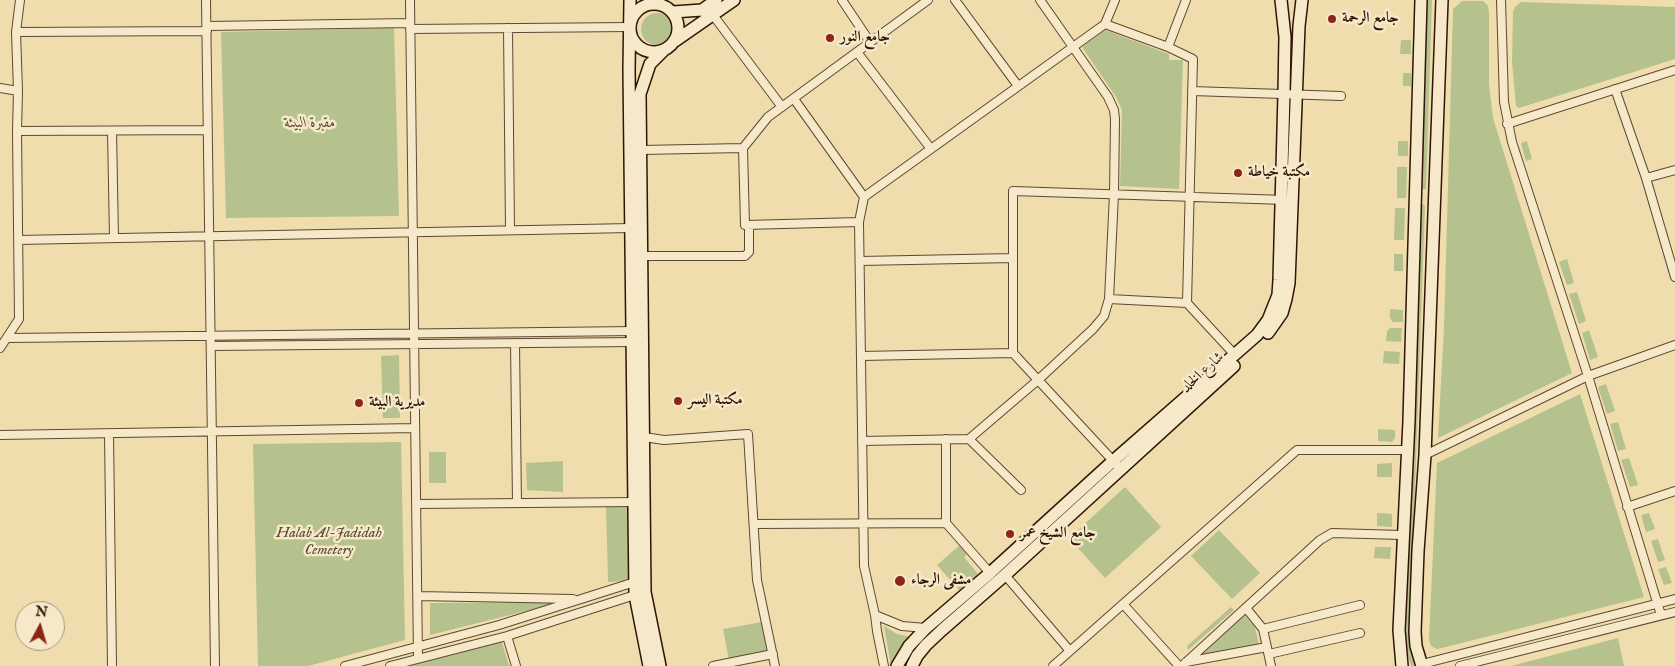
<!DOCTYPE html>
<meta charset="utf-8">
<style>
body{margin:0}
#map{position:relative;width:1675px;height:666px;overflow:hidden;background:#efddae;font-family:"IM FELL English",serif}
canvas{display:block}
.north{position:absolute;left:15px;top:601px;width:50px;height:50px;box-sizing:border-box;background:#f5e9ca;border:1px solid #a6947c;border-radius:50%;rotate:6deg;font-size:14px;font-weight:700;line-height:20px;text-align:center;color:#301506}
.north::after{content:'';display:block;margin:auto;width:18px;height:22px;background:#8f2418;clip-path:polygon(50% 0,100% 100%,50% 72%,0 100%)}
</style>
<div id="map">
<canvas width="1675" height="666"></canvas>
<div class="north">N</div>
</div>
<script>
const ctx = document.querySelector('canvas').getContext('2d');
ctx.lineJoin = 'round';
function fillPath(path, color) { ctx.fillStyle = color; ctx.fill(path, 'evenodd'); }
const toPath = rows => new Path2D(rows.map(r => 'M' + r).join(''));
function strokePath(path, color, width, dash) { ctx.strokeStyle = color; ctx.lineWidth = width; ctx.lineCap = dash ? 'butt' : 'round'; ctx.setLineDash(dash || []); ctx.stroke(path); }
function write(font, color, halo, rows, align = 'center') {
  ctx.font = font + ' "IM FELL English",Amiri,serif'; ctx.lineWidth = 5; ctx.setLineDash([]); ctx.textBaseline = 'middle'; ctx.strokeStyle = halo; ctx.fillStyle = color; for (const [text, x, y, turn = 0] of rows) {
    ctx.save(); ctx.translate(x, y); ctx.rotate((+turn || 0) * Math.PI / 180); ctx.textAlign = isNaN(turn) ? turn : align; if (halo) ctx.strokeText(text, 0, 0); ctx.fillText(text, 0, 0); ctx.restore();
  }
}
fillPath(toPath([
 [1427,0,1432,0,1426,189,1421,189],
 [1462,1,1483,1,1488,6,1489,12,1489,84,1493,118,1572,373,1438,438,1444,327,1453,9],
 [1521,2,1675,7,1675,59,1519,108,1516,106,1512,62,1513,12,1515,7],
 '641 29a16 16 0 1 1 32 0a16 16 0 1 1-32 0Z',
 [394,28,399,216,226,218,221,32],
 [1105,30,1169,54,1169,60,1183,60,1179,189,1120,186,1122,110,1116,97,1082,47],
 [1401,40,1411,40,1411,54,1400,54],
 [1403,73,1411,73,1411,86,1403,86],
 [1398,141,1408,141,1408,156,1398,156],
 [1527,141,1532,159,1526,161,1521,143],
 [1397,167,1407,167,1406,198,1397,198],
 [1423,204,1425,206,1410,631,1411,648,1416,666,1411,666,1406,649,1405,631,1420,206],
 [1395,208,1405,208,1404,240,1394,240],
 [1394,254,1403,254,1403,271,1394,271],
 [1567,259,1574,283,1567,285,1559,262],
 [1577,292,1586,321,1579,324,1569,294],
 [1390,309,1403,310,1403,322,1393,322,1390,318],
 [1390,328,1402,328,1401,342,1386,341,1387,331],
 [1589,330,1598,357,1590,360,1582,333],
 [1384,351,1400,352,1399,364,1383,363],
 [399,355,400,418,383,418,381,356],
 [1606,384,1615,411,1607,414,1598,387],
 [1580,394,1644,597,1446,647,1437,649,1431,646,1429,639,1437,463],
 [1618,422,1626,449,1618,451,1610,424],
 [1378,429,1395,430,1395,438,1392,442,1378,441],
 [401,442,405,640,308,666,258,666,253,444],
 [429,452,446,452,446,483,429,483],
 [1629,458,1638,485,1630,487,1621,460],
 [563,461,563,492,527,490,526,463],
 [1392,463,1392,477,1377,477,1377,464],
 [1125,487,1161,527,1105,578,1069,538],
 [630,506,632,581,608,582,606,507],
 [1377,513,1392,514,1392,527,1377,526],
 [1649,513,1655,529,1646,532,1641,515],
 [1219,530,1260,573,1232,599,1191,556],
 [1658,539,1665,560,1658,562,1651,541],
 [960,545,967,554,964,557,978,574,959,590,937,565],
 [1375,547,1391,547,1390,559,1374,558],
 [1666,567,1672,583,1664,585,1658,569],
 [562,602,430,635,430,603],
 [1231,607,1234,610,1188,650,1187,646],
 [1244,615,1255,627,1259,645,1195,659],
 [762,622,768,653,729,660,723,629],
 [884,626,897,634,911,637,893,666,891,666],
 [1618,638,1624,666,1511,666],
 [501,639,509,666,412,666,412,665]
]), '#b5c28d');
const street = toPath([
 [206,0,215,666],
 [410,0,418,658],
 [842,0,870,42],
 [955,0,1018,86],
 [1501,0,1504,102,1512,142,1588,376,1661,615],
 [713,15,782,107],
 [1105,24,1168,47,1193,59,1187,303,1235,355],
 [207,26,410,23],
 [508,28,510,230],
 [410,29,630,27],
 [16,32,207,31],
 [1168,47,1186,0],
 [857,52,931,149],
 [0,88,18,91],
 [1615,89,1646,178,1675,277],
 [1192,91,1341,96],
 [794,99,864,197],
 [1507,124,1675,70],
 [17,131,208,130],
 [112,131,114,238],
 [641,150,743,148],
 [1646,178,1675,170],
 [859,222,745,225,743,148,768,117,928,0],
 [18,240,631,228],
 [642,256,745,256,749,252,749,225],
 [860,261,1013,258],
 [1109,299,1187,303],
 [8,338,636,331],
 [515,343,517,503],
 [211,346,636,342],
 [0,348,19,319,17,131,18,91,16,32,20,0],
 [861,356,1013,353],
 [109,434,112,666],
 [0,435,415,428],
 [644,437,664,440,748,434,757,580,775,666],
 [946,439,946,523,990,573],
 [969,439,1021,490],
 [862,441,969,439,1038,380,1093,329,1104,316,1109,299,1114,194,1115,119,1114,110,1108,97,1040,0],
 [1425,455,1588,376,1675,345],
 [1116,464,1013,353,1013,191,1285,200],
 [416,504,634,502],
 [1627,507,1675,491],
 [754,524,946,523],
 [1005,575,1070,651],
 [418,596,573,599],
 [1123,604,1179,666],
 [1246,608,1263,629,1271,666],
 [875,615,902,626,926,628],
 [1263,629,1360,605],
 [507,636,516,666],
 [1269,654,1360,633],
 [1186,662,1267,647],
 [1422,664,1675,599],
 [345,666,499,625,638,581],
 [390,666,507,636,638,594],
 [713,666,773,654],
 [884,666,877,631,875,615,864,566,859,222,864,197,1105,24,1115,0],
 [1053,666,1297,450,1407,450],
 [1182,666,1320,540,1332,533,1402,535],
 [1460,666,1675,612]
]);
const secondary = toPath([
 [630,0,629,70,635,595,649,666],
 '630 28a24 24 0 1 1 48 0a24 24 0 1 1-48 0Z',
 [673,12,702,10,716,0],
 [675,41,734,0],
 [1268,333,1282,313,1286,299,1289,283,1299,26,1302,0],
 [660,666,645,592,640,94,650,64,663,51],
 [897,666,909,646,926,628,990,573,1113,461,1257,335,1268,320,1278,295,1279,280,1284,94,1285,37,1281,0],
 [912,666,917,656,926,645,942,630,1005,575,1234,366],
 [1402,666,1399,630,1409,421,1421,0],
 [1422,666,1416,646,1415,632,1418,551,1425,455,1442,0]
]);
strokePath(street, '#604730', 10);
strokePath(secondary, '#301506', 14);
strokePath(street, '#f5e9ca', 8);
strokePath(secondary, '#f5e9ca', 11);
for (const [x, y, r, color] of [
 [1332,19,5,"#8f2418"],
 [830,38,5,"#8f2418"],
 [1238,173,5,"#8f2418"],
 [678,401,5,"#8f2418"],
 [359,403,5,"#8f2418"],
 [1010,534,5,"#8f2418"],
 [900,581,6,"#8f2418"]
]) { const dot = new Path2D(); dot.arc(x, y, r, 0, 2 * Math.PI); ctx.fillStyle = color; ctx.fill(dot); strokePath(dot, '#f5e9ca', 2); }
write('bold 15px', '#301506', '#f5e9ca', [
 ["جامع الرحمة",1342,19],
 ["جامع النور",840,38],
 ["مكتبة خياطة",1248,173],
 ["مكتبة اليسر",688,401],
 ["مديرية البيئة",369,403],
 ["جامع الشيخ عمر",1020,534],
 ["مشفى الرجاء",911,581]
], 'left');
write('italic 15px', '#58492e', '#f5e9ca', [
 ["مقبرة البيئة",310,124],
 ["Halab Al-Jadidah",329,534],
 ["Cemetery",329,551]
]);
write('15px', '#301506', '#f5e9ca', [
 ["شارع الخلد",1203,373,-42]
]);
</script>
